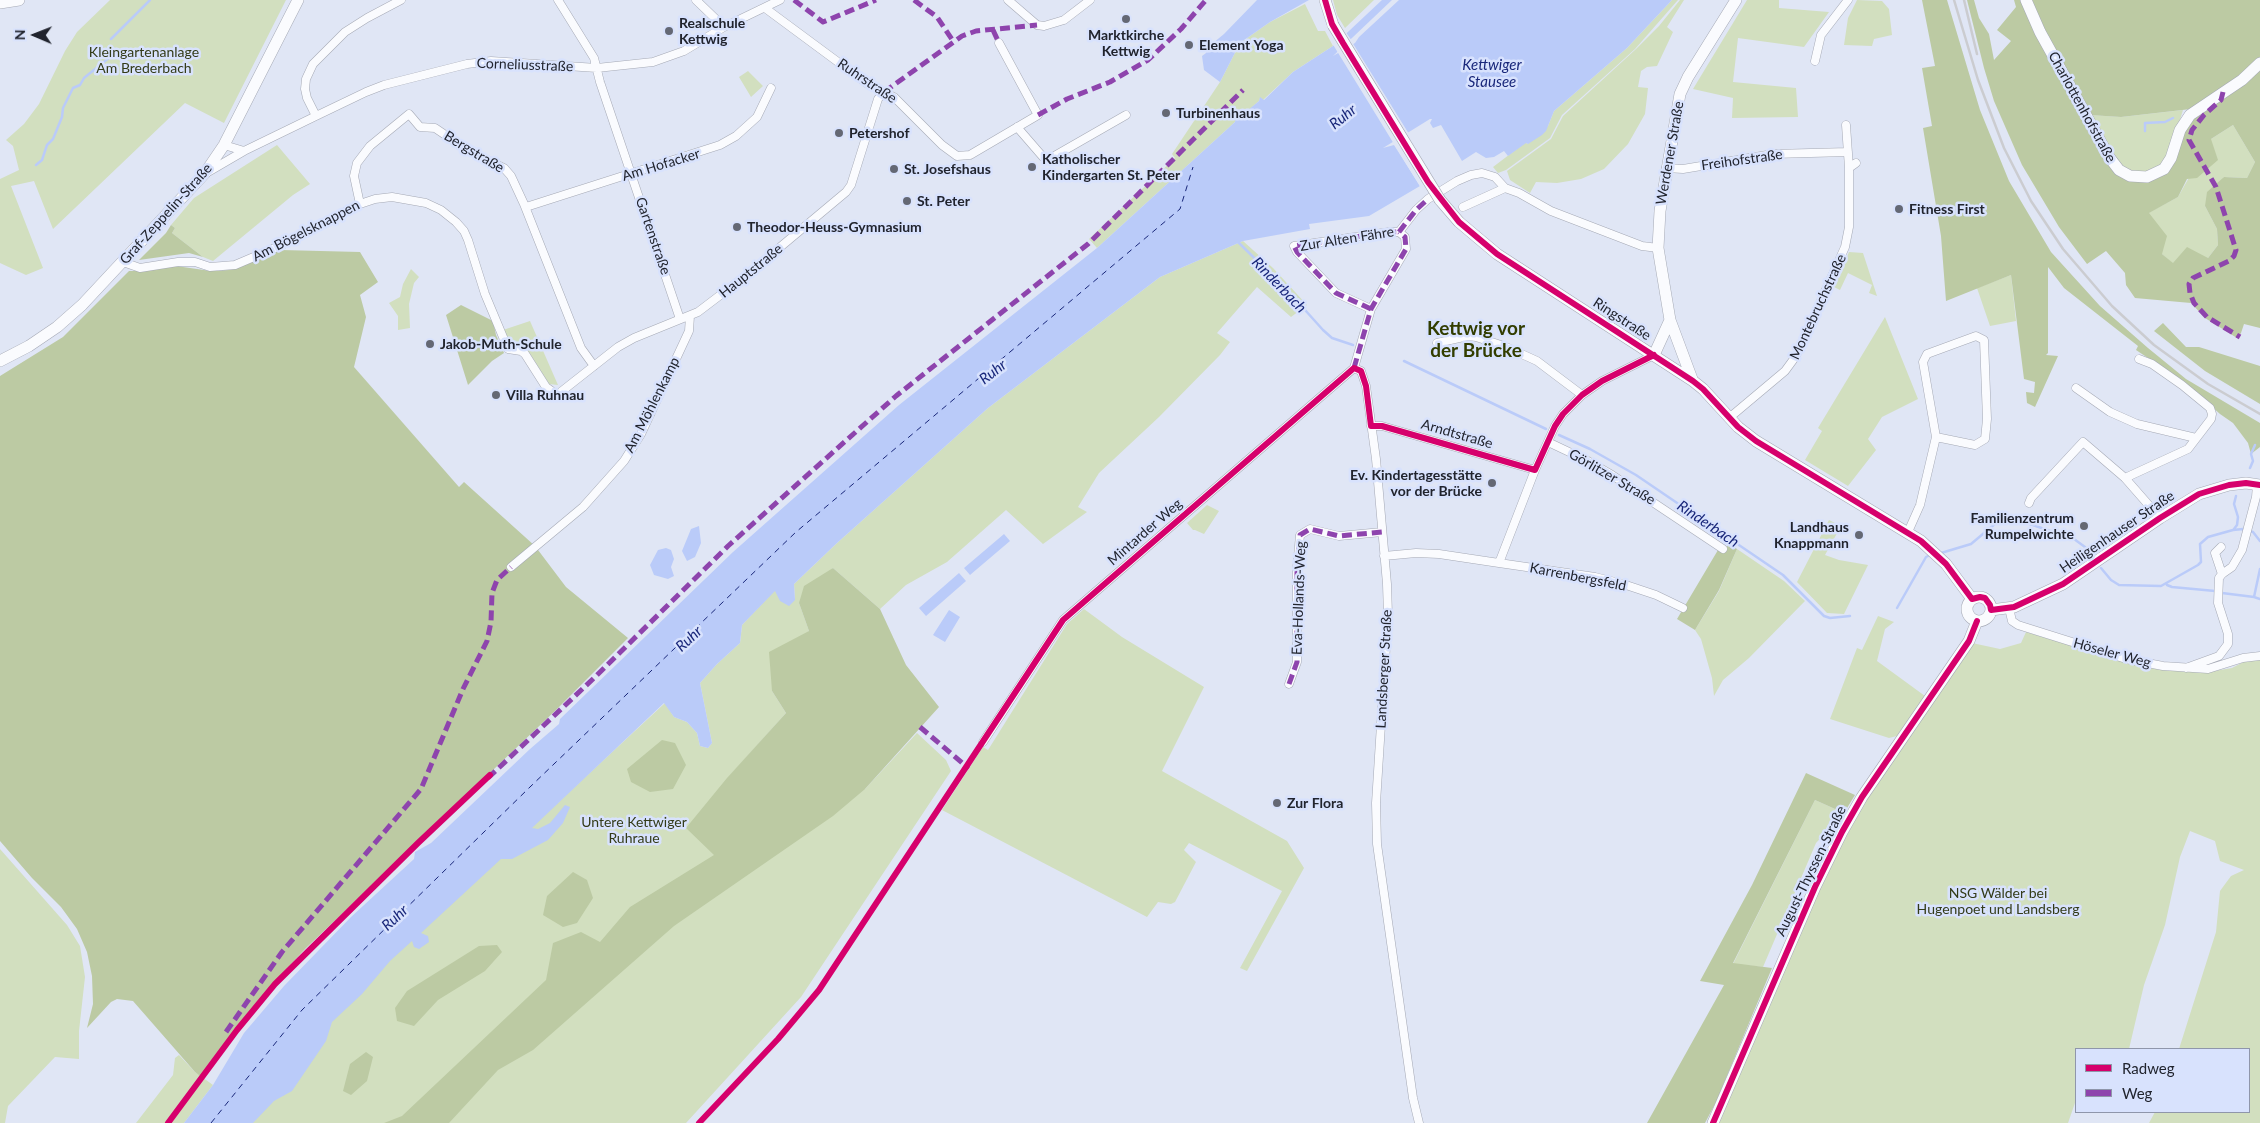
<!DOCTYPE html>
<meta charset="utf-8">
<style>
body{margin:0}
#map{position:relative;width:2260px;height:1123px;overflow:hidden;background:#e0e6f5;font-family:Lato,sans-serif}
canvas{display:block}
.legend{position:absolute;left:2075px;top:1048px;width:175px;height:65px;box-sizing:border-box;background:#d8e2fd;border:1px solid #8f96aa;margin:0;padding:6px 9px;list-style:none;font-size:15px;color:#21242e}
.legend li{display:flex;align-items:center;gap:10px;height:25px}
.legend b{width:25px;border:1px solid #8f96aa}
.north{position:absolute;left:10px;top:10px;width:50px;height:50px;-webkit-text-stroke:4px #d8e2fd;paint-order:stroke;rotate:271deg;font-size:14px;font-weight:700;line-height:20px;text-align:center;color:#21242e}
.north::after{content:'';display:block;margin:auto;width:18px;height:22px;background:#21242e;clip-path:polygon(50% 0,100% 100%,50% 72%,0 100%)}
</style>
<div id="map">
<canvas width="2260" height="1123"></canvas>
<ul class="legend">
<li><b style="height:6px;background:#d6006c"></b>Radweg</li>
<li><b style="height:6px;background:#8e44ad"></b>Weg</li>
</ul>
<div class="north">N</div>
</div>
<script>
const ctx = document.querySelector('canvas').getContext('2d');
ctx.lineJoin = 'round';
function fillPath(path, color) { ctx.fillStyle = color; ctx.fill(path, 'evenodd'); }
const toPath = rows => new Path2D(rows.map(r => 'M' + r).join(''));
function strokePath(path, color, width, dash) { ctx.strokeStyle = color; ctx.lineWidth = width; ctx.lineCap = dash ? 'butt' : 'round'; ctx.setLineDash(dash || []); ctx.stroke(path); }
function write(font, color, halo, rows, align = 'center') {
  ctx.font = font + ' Lato,sans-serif'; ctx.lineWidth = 5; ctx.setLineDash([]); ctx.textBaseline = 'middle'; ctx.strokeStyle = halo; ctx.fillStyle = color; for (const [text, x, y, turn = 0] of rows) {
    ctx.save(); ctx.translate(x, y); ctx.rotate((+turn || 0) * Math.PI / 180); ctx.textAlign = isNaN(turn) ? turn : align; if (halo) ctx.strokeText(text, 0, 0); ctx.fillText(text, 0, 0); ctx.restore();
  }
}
fillPath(toPath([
 [110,0,286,0,224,123,185,103,53,229,34,181,11,186,43,268,26,275,0,263,0,179,19,170,13,146,6,140,24,124,39,104,65,51,77,32],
 [1333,0,1374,0,1345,28,1337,15],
 [1672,0,1678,0,1635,49,1562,115,1550,138,1506,170,1498,173,1493,167,1526,142,1527,144,1548,126,1554,111,1627,48],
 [1680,0,1684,0,1667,27,1673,32,1657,66,1647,67,1641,71,1638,87,1648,88,1645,114,1628,144,1604,169,1581,179,1557,183,1536,182,1530,193,1510,180,1507,171,1551,139,1563,116,1636,49,1659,26],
 [1747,0,1779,0,1779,8,1829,12,1804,47,1738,38,1733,82,1796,88,1798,117,1732,118,1733,98,1693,89],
 [1857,0,1882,1,1889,9,1892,35,1874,39,1872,46,1844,45,1848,18],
 [1305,4,1318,31,1325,31,1333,46,1293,72,1263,100,1260,98,1259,101,1241,117,1240,113,1235,122,1097,248,1089,239,1175,158,1172,154,1220,82,1240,43,1270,22],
 [748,71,763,86,751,97,739,77],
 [2183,110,2168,158,2154,171,2132,173,2116,161,2090,115,2121,117],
 [2233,125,2255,162,2247,178,2224,177,2205,206,2217,229,2218,245,2208,258,2173,264,2162,254,2148,213,2178,197,2211,139],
 [277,145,310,184,293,195,213,261,203,257,172,233,175,228,171,225,194,198],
 [1243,241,1273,268,1307,305,1291,317,1257,287,1217,333,1230,342,1220,355,1159,417,1099,473,1078,507,1087,512,1043,544,1006,510,947,562,906,585,880,609,833,568,799,603,809,631,772,691,786,713,727,779,865,789,917,733,946,760,951,771,801,997,686,1123,233,1123,300,1042,665,703,674,717,687,722,697,733,700,746,708,748,712,743,700,683,717,664,740,643,742,625,775,590,795,600,794,584,837,543,988,408,1160,277],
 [1849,252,1863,253,1877,296,1869,293,1872,285,1848,273,1840,290,1834,287],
 [411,269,419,277,414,283,409,304,410,328,398,330,398,316,389,303,400,297,403,284],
 [2011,275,2016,321,1990,326,1977,288],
 [1885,317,1918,399,1882,417,1868,439,1876,450,1848,486,1805,460,1822,431,1818,428],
 [530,321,558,385,549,384,527,349,515,345,508,339,503,330],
 [1207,505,1219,511,1204,534,1195,530,1193,530,1187,523],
 [1829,520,1841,526,1825,555,1839,560,1868,565,1844,614,1827,613,1797,582],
 [1737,549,1784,581,1805,601,1749,658,1723,680,1714,696,1712,678,1701,639,1695,630,1719,591],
 [1084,609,1122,637,1204,687,1162,771,1287,841,1304,868,1247,971,1240,968,1282,891,1189,843,1184,850,1196,862,1175,902,1171,904,1158,902,1147,917,942,810,983,747,988,750,1067,624],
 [1878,616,1894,622,1885,629,1877,661,1925,696,1897,736,1889,738,1830,719,1857,648,1862,650],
 [2026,632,2126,662,2162,670,2208,672,2232,668,2249,659,2260,658,2260,1123,2149,1123,2155,1112,2249,1112,2249,1049,2179,1049,2216,932,2220,891,2231,876,2244,870,2220,861,2215,841,2190,831,2180,857,2165,925,2144,985,2129,1049,2076,1049,2076,1100,2068,1123,1715,1123,1832,862,1866,800,1972,643,2000,649,2021,643],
 [1815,800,1844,813,1816,843,1763,967,1733,964],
 [0,849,67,925,80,946,85,977,79,1031,79,1059,55,1057,8,1106,5,1123,0,1123],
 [179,1055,195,1072,213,1085,184,1123,136,1123,173,1075,175,1058]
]), '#d2dfbf');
fillPath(toPath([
 [1922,0,1947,0,1980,110,2009,181,2051,252,2100,306,2148,348,2186,379,2260,423,2260,447,2251,454,2248,443,2233,423,2220,414,2184,382,2136,350,2138,346,2064,288,2048,267,2048,353,2046,355,2058,356,2035,407,2027,403,2026,392,2034,393,2035,382,2024,379,2011,275,1946,301,1941,236,1923,128,1932,126,1922,68,1935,66],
 [1967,0,1974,0,1979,18,1989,34,1994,60,2011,41,1997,30,2016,7,2014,0,2023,0,2116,173,2156,179,2186,125,2260,68,2260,328,2244,324,2241,333,2237,338,2205,318,2191,303,2135,298,2126,285,2125,273,2106,251,2087,264,2059,227,2022,165,1994,101,1984,68],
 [2233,125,2255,162,2247,178,2224,177,2207,192,2205,206,2217,229,2218,245,2208,258,2187,247,2173,263,2162,254,2167,236,2149,213,2178,197,2187,179,2197,178,2218,160,2211,139],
 [2029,0,2260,0,2260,57,2251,68,2191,109,2121,117,2090,115],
 [171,225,175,228,172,233,203,257,189,253,139,260,166,233],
 [281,250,360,252,378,282,360,295,366,317,354,367,459,487,464,482,535,546,566,587,628,638,556,710,306,948,274,982,200,1076,195,1072,133,1001,117,999,111,1002,87,1028,93,1004,92,976,87,952,77,929,61,907,32,878,0,841,0,376,63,337,129,271,142,271,176,266,211,271,229,270],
 [461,305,493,321,496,335,504,353,492,361,468,385,446,315],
 [2163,323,2186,347,2199,347,2260,366,2260,404,2205,371,2154,331],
 [1729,543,1737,549,1719,590,1695,630,1677,619,1718,550,1723,553],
 [833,568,880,609,906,665,939,707,865,789,833,816,674,926,533,1050,498,1070,449,1123,384,1123,402,1116,546,980,553,943,581,932,600,942,630,907,714,855,686,828,727,778,786,713,772,691,769,652,809,631,799,603,804,586],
 [662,740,675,743,686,765,673,789,650,792,631,782,627,769],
 [1806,773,1855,795,1844,813,1815,800,1733,963,1772,968,1716,1102,1705,1123,1647,1123,1724,985,1700,981,1752,885],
 [573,872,587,880,593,898,577,923,563,927,543,915,547,896],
 [497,945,502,952,485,971,438,1000,414,1026,397,1021,395,1008,407,991,479,946],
 [366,1052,373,1057,367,1081,351,1095,343,1091,350,1064]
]), '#bccaa3');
fillPath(toPath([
 [1257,0,1309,0,1270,22,1240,43,1220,82,1204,70,1202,56,1206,53,1207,48,1224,34],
 [1382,0,1392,0,1333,56,1355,43,1359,37,1399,0,1672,0,1627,48,1554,111,1546,131,1542,135,1528,144,1526,143,1508,156,1504,151,1494,157,1486,158,1476,152,1462,161,1441,125,1433,128,1430,123,1432,119,1430,119,1383,148,1394,145,1420,186,1369,216,1309,224,1310,229,1243,241,1160,277,988,408,837,543,794,584,795,600,789,606,780,601,775,591,742,625,740,643,717,664,700,683,712,743,708,748,700,746,697,733,687,722,674,717,664,703,532,828,538,829,550,823,565,805,570,807,563,823,548,840,512,859,501,859,421,933,428,936,429,942,419,949,414,947,412,941,390,961,362,994,332,1022,326,1041,292,1091,274,1101,253,1123,184,1123,213,1085,244,1033,284,986,351,917,414,859,415,852,431,843,530,749,559,724,560,719,733,552,899,405,1097,248,1235,122,1236,117,1240,112,1241,116,1259,101,1260,97,1264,100,1293,72,1333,46],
 [699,526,701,543,695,557,687,561,682,551,691,529],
 [1004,534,1010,541,970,575,964,568],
 [666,548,671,550,674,559,671,567,674,576,668,579,654,575,650,565,658,550],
 [959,573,966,581,926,616,919,608],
 [949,610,960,617,945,642,933,635]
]), '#bacbf9');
fillPath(toPath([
 [1345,31,1352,41,1347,45,1352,42,1409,134,1395,143,1422,185,1421,188,1332,43]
]), '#e0e6f5');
strokePath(toPath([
 [111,39,150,0],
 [2145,131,2145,123,2165,122,2173,118],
 [36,165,42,160,47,145,53,139,62,117,63,108,73,88,80,85,84,78,115,53,115,50],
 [1237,241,1288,291,1323,330,1332,338,1353,345],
 [1404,361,1546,429],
 [1559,435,1590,449,1636,475,1783,575,1824,616,1830,618,1850,616],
 [2250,468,2253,461,2251,454,2255,445],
 [2234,529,2237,525,2238,517,2234,504,2236,496],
 [1941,553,1971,544,1996,523,2015,519,2074,539,2085,547,2092,556],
 [2101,568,2111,580,2119,585,2161,586,2198,565,2201,562,2200,544,2208,537,2233,530,2243,529,2253,532,2260,541],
 [2260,569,2254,597,2260,599],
 [2167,585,2172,587,2215,591],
 [2222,593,2254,597],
 [1897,608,1926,557,1930,555]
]), '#bacbf9', 2.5);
strokePath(toPath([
 [211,1123,302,1010,530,787,796,532,1180,209,1193,167]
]), '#19277a', 1, [6, 5]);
const street = toPath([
 [558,0,594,58,600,82,680,319],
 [696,0,724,27],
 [1008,0,1037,25,1044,26,1064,20,1090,0],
 [765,8,869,85,894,97,942,145,957,156,970,155,1038,115,999,43],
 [1815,61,1821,35,1848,0],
 [316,116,307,98,305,89,306,79,313,64,345,32,367,18,401,0],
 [1846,125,1849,168],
 [1017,127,1043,157,1051,158,1126,115],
 [224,145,244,151],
 [1666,168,1683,169,1773,154,1848,152],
 [208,172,244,151,316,116,366,92,384,85,467,64,491,61,597,68,653,62,684,51,724,27,780,0],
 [360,204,354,176,357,163,370,146,409,114,420,127,435,128,469,151,504,168,511,176,524,204,581,348,594,366],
 [526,207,720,145,736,136,757,117,771,88],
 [1463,207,1505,188],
 [1399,232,1416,210,1428,199,1457,181,1471,175,1482,173,1495,177,1505,188,1519,193,1551,211,1642,246,1658,248],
 [123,262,140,268,178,262,195,262,210,267,235,265,282,245,360,204,375,199,392,197,426,203,441,210,456,222,464,231,468,240,485,294,508,349,521,351,525,354,546,387,557,395,618,347,634,338,698,312,748,274,846,192,851,185,878,99,884,92],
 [1371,309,1336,293,1297,252,1294,246,1389,232,1399,232],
 [1437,343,1468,336,1476,337,1504,346,1537,361,1582,395],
 [1354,368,1361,371,1366,386,1376,459,1387,584,1388,615,1376,803,1377,844,1413,1098,1419,1123],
 [1354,368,1371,309,1406,249,1405,237,1399,232],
 [2076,388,2110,412,2137,424,2196,438],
 [1729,418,1785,371,1796,356,1845,247,1849,227,1849,168,1856,163],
 [1371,426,1382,426,1535,470],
 [1548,442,1586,460,1612,475,1723,549],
 [2125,478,2188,449,2211,419,2212,414,2210,408,2182,385,2152,364,2139,359],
 [2029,503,2031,498,2083,442,2125,478,2160,518],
 [1908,532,1920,505,1936,437,1923,362,1927,354,1976,336,1984,340,1987,419,1985,439,1975,445,1936,437],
 [2221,547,2215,553,2222,574],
 [1384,556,1416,553,1439,554,1499,563,1535,470,1555,426,1563,414,1582,395,1602,381,1654,355],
 [1499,563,1595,577,1623,584,1656,595,1683,608],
 [511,567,583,507,624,461,641,434,689,331,690,316],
 [2009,608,2012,621,2018,625,2126,659,2163,666,2208,669,2243,658,2260,656],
 [2186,668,2219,656,2228,644,2228,634,2218,603,2219,578,2222,574,2232,567,2242,550,2256,497,2257,485],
 [1289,684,1297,662,1297,568,1300,535,1310,529,1339,536,1382,532],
 [983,742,1063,620,1354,368]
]);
const secondary = toPath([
 [1325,0,1333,25],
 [2026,0,2040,32,2109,157,2119,170,2130,176,2147,177,2164,169,2171,158,2180,130,2190,115,2242,80,2260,63],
 [0,3,19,0],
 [1440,200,1459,222,1497,254,1693,381,1703,389,1738,427,1756,441,1921,541,1946,564,1972,599],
 [1654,355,1670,320],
 [0,361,29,346,57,327,82,305,205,173,224,145,298,0],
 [1692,379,1670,320,1658,248,1660,211,1680,94,1688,77,1736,0],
 '1967 609a12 12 0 1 1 24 0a12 12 0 1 1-24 0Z',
 [1991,610,2014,607,2063,584,2160,518,2199,494,2229,485,2246,483,2260,485],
 [1713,1123,1815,887,1842,832,1862,797,1969,641,1977,621]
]);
strokePath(street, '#a5a9b5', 9);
strokePath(secondary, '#a5a9b5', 12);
strokePath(street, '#fafbfe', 8);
strokePath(secondary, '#fafbfe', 11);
strokePath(toPath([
 [1954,0,1978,80,2004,148,2031,201,2063,249,2112,306,2154,345,2208,384,2260,414],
 [1964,0,1977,54]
]), '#cbccd0', 2.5);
const secondaryBridge = toPath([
 [1333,25,1440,200]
]);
strokePath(secondaryBridge, '#a5a9b5', 12, []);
strokePath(secondaryBridge, '#fafbfe', 11);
strokePath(toPath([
 [794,0,823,22,876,0],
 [914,0,937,17,953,41],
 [993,30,999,43],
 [884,92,962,36,976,31,1037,25],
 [2223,92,2221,100,2204,115,2192,130,2189,140,2216,187,2236,250,2234,256,2229,261,2193,278,2189,284,2190,293,2194,303,2207,317,2240,337],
 [1038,115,1067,99,1110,82,1148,60,1181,29,1206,0],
 [1399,232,1416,210,1428,199],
 [1371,309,1336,293,1297,252,1294,246,1389,232,1399,232],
 [1354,368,1371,309,1406,249,1405,237,1399,232],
 [1289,684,1297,662,1297,568,1300,535,1310,529,1339,536,1382,532],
 [920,727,967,767,964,770],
 [488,778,594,678,728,546,896,396,1088,244,1243,90],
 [226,1032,282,952,421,789,463,689,487,641,491,622,492,593,497,580,511,567]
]), '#8e44ad', 5, [10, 5]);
strokePath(toPath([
 [1325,0,1332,24,1343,43,1428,182,1459,222,1497,254,1693,381,1703,389,1738,427,1756,441,1921,541,1946,564,1972,599,1980,597,1985,598,1990,605,1991,610,2014,607,2063,584,2160,518,2199,494,2229,485,2246,483,2260,485],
 [168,1123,237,1030,275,984,418,843,490,775],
 [699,1123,778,1039,819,990,1063,620,1354,368,1361,371,1366,386,1371,426,1382,426,1535,470,1555,426,1563,414,1582,395,1602,381,1654,355],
 [1713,1123,1815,887,1842,832,1862,797,1969,641,1977,621]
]), '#d6006c', 6);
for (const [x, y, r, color] of [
 [1126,19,5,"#646874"],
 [669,31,5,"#646874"],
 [1189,45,5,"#646874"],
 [1166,113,5,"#646874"],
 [839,133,5,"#646874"],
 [1032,167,5,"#646874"],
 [894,169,5,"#646874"],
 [907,201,5,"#646874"],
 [1899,209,5,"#646874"],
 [737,227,5,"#646874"],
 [430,344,5,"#646874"],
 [496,395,5,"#646874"],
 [1492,483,5,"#646874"],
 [2084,526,5,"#646874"],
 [1859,535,5,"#646874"],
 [1277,803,5,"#646874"]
]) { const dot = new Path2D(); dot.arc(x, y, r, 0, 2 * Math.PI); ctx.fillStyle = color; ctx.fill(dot); strokePath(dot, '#d8e2fd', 2); }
write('bold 14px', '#21242e', '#d8e2fd', [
 ["Realschule",679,23],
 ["Kettwig",679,39],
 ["Marktkirche",1126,35,"center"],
 ["Kettwig",1126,51,"center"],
 ["Element Yoga",1199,45],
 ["Turbinenhaus",1176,113],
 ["Petershof",849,133],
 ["Katholischer",1042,159],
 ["Kindergarten St. Peter",1042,175],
 ["St. Josefshaus",904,169],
 ["St. Peter",917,201],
 ["Fitness First",1909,209],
 ["Theodor-Heuss-Gymnasium",747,227],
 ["Jakob-Muth-Schule",440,344],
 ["Villa Ruhnau",506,395],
 ["Ev. Kindertagesstätte",1482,475,"right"],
 ["vor der Brücke",1482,491,"right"],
 ["Familienzentrum",2074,518,"right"],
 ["Rumpelwichte",2074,534,"right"],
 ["Landhaus",1849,527,"right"],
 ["Knappmann",1849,543,"right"],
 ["Zur Flora",1287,803]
], 'left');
write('14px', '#333b18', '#d8e2fd', [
 ["Kleingartenanlage",144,52],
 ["Am Brederbach",144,68],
 ["Untere Kettwiger",634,822],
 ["Ruhraue",634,838],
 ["NSG Wälder bei",1998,893],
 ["Hugenpoet und Landsberg",1998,909]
]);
write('14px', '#21242e', '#d8e2fd', [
 ["Corneliusstraße",525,65,2],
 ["Ruhrstraße",867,81,34],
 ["Charlottenhofstraße",2082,107,61],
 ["Bergstraße",474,152,31],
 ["Werdener Straße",1670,153,-80],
 ["Freihofstraße",1742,160,-8],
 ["Am Hofacker",661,165,-17],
 ["Graf-Zeppelin-Straße",166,214,-48],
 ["Am Bögelsknappen",306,231,-27],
 ["Gartenstraße",653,236,71],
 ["Zur Alten Fähre",1347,239,-9],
 ["Hauptstraße",751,271,-39],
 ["Montebruchstraße",1818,307,-65],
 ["Ringstraße",1622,319,33],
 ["Am Möhlenkamp",652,405,-63],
 ["Arndtstraße",1457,434,16],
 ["Görlitzer Straße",1612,477,30],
 ["Mintarder Weg",1145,532,-41],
 ["Heiligenhauser Straße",2117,532,-34],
 ["Karrenbergsfeld",1578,577,11],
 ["Eva-Hollands-Weg",1299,598,-88],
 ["Höseler Weg",2112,653,15],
 ["Landsberger Straße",1384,669,-87],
 ["August-Thyssen-Straße",1811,871,-64]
]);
write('italic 15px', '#19277a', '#d8e2fd', [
 ["Kettwiger",1492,65],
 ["Stausee",1492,82],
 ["Ruhr",1343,117,-39],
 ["Rinderbach",1279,285,46],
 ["Ruhr",993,372,-38],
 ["Rinderbach",1708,524,34],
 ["Ruhr",689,639,-43],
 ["Ruhr",395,918,-43]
]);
write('bold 19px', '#323d00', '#d8e2fd', [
 ["Kettwig vor",1476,329],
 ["der Brücke",1476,351]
]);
</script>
